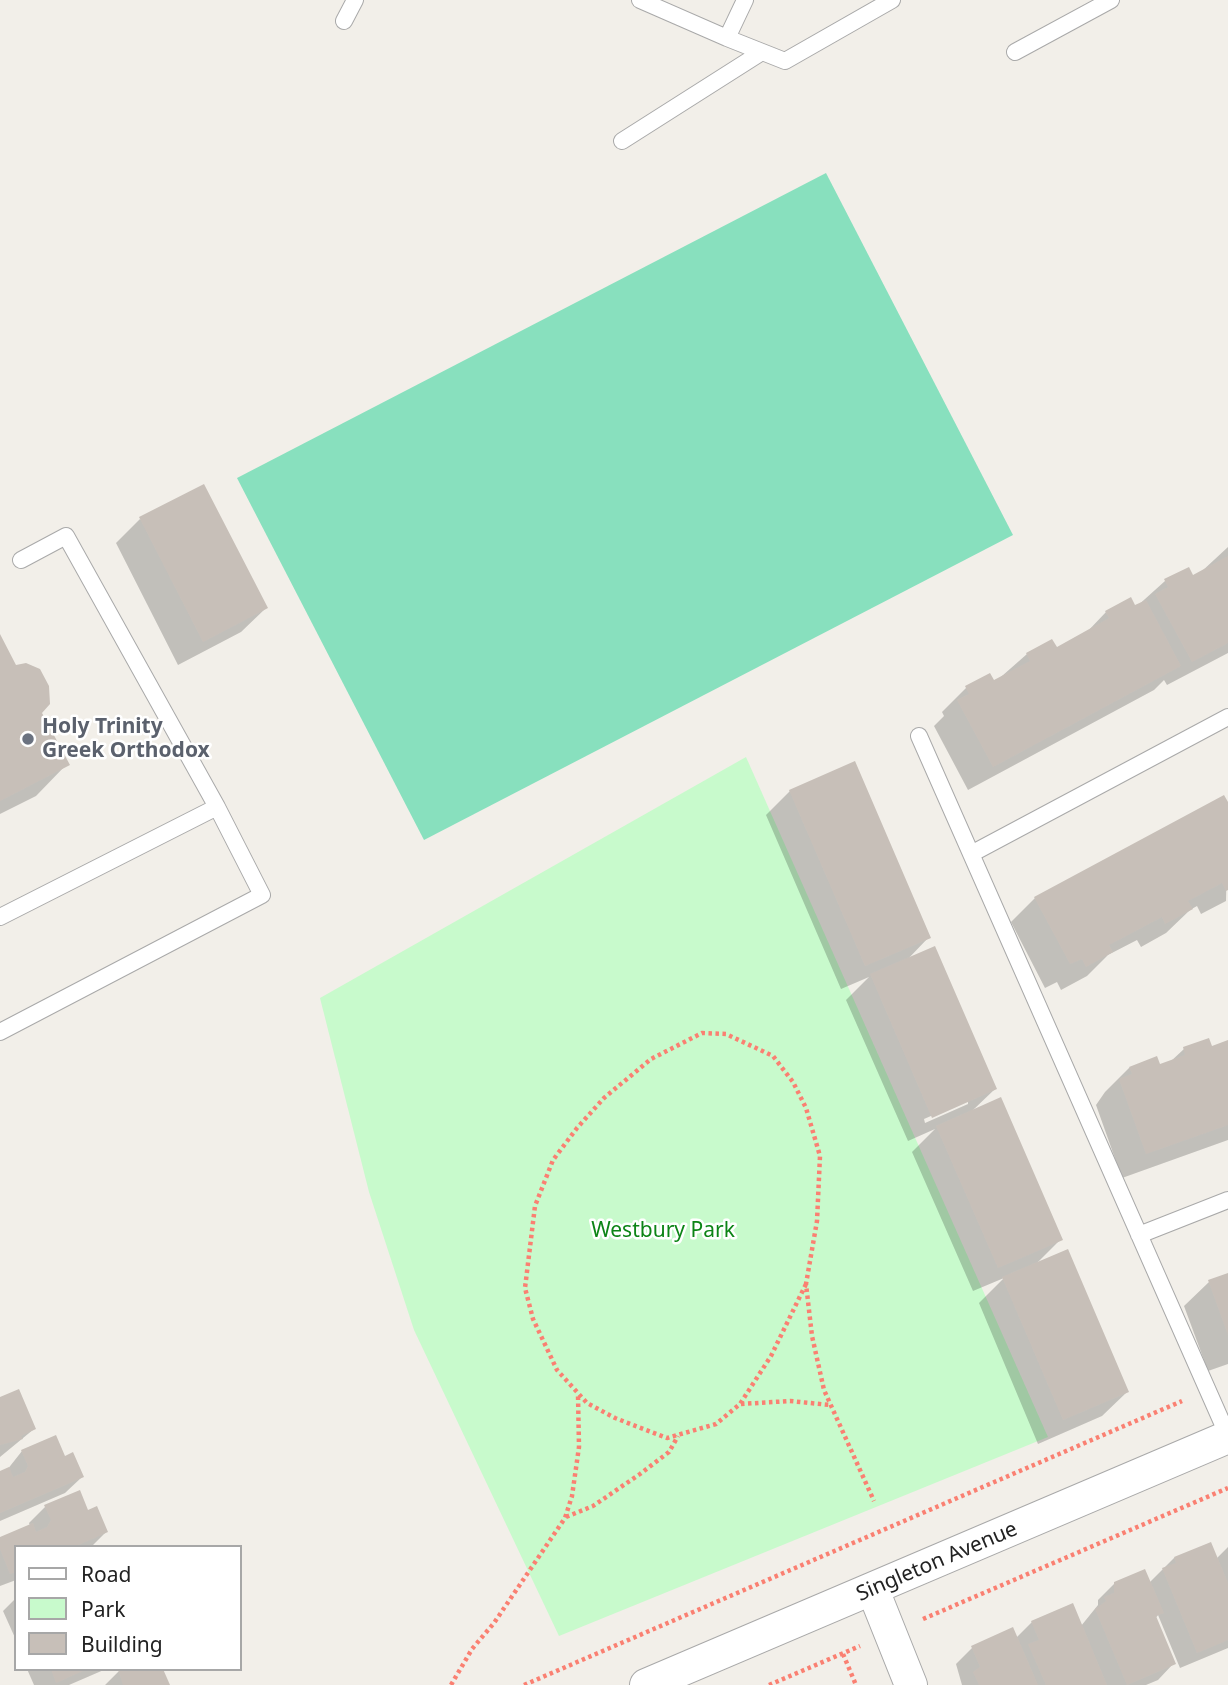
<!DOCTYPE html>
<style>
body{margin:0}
#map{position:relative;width:1228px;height:1685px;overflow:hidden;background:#f2efe9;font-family:"Noto Sans",sans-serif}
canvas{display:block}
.legend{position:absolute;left:14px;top:1545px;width:228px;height:126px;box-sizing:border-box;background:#fff;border:2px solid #a7a7a7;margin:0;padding:9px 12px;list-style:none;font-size:21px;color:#222}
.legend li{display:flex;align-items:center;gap:14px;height:35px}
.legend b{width:35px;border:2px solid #a7a7a7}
</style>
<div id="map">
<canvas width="1228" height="1685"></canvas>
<ul class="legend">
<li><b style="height:9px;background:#fff"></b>Road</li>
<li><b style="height:19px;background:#c8facc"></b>Park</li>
<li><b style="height:19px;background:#c7bfb8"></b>Building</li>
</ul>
</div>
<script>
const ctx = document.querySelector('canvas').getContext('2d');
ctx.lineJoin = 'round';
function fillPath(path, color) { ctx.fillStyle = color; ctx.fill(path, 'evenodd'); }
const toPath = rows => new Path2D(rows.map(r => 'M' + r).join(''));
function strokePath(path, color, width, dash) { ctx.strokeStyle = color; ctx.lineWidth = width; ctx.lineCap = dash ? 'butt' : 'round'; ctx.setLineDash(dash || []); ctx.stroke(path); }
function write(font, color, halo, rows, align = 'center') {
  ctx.font = font + ' "Noto Sans",sans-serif'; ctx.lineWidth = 5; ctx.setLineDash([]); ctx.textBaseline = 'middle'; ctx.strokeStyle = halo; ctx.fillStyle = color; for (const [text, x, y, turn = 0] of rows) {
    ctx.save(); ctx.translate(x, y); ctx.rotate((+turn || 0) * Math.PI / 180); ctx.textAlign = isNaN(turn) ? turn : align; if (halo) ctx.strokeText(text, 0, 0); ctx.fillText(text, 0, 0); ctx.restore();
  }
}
fillPath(toPath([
 [746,757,1048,1437,559,1636,414,1330,369,1192,320,998]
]), '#c8facc');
fillPath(toPath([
 [826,173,1013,535,424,840,237,478]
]), '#88e0be');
fillPath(toPath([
 [140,519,266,608,241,632,178,665,116,543],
 [1228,547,1228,653,1167,685,1164,680,1154,690,968,790,934,726,944,716,942,712,966,688,994,683,1027,654,1056,649,1086,633,1106,612,1135,608,1165,581,1193,577,1201,572],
 [0,638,67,764,36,796,0,814],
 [790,791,929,937,907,960,995,1089,972,1111,1061,1239,1035,1265,1127,1392,1102,1416,1038,1444,979,1303,1004,1278,973,1291,912,1152,935,1129,908,1141,846,1000,869,977,841,989,766,815],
 [968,1100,968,1104,925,1123,924,1119],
 [1228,806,1226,901,1201,914,1197,906,1190,910,1166,933,1141,947,1137,940,1108,955,1087,976,1061,990,1057,982,1045,988,1011,922,1035,898],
 [1228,1042,1228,1140,1122,1178,1096,1105,1105,1092,1129,1068,1159,1066,1170,1062,1184,1049,1211,1048],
 [1228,1274,1228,1364,1208,1371,1184,1306,1209,1282],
 [0,1399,34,1429,0,1457],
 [22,1451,64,1458,82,1477,65,1493,0,1521,0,1473,7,1470],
 [45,1507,88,1512,106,1532,91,1547,16,1547,16,1580,0,1586,0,1539,30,1526,29,1523],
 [1228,1547,1228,1648,1180,1668,1158,1615,1155,1619,1174,1663,1158,1680,1146,1685,962,1685,956,1664,972,1648,1016,1638,1032,1622,1081,1626,1098,1605,1098,1600,1115,1583,1149,1583,1174,1558,1216,1559],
 [16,1598,16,1640,3,1611],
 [27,1669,106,1669,69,1685,34,1685],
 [119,1671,168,1685,105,1685]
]), '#0003');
fillPath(toPath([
 [204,484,268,608,203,642,139,517],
 [1228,556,1228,643,1192,662,1155,594,1168,587,1164,579,1189,567,1193,575],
 [1131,597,1135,605,1146,600,1181,666,993,767,957,700,969,694,965,686,990,673,994,680,1030,661,1026,653,1052,639,1057,647,1109,618,1105,611],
 [0,634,16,665,26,663,40,669,49,686,50,704,42,713,70,765,0,801],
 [855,761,931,938,865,966,789,790],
 [1224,795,1228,802,1228,890,1226,891,1222,883,1188,901,1193,909,1165,924,1162,917,1109,945,1113,952,1086,967,1082,959,1070,964,1034,897],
 [935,946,997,1089,932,1118,870,974],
 [1209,1038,1212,1046,1228,1040,1228,1125,1146,1154,1119,1079,1132,1074,1129,1067,1157,1056,1160,1064,1185,1055,1183,1047],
 [1001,1097,1063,1240,998,1268,936,1126],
 [1068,1249,1129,1392,1063,1420,1002,1277],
 [1228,1273,1228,1335,1208,1280],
 [19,1389,36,1429,21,1436,23,1439,0,1445,0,1397],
 [56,1435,65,1456,73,1452,84,1477,0,1513,0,1471,9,1467,13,1477,25,1472,28,1466,21,1450],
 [80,1490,88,1510,97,1506,108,1532,74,1547,16,1547,16,1572,10,1574,0,1549,0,1537,33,1523,36,1532,47,1527,51,1520,44,1505],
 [1211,1542,1228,1583,1228,1640,1197,1653,1162,1568,1176,1563,1174,1557],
 [1145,1569,1164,1613,1156,1616,1176,1664,1127,1685,1095,1609,1106,1601,1104,1597,1114,1593,1114,1582],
 [1073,1603,1107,1685,1046,1685,1028,1644,1039,1640,1031,1621],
 [1013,1627,1038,1685,979,1685,973,1672,980,1667,971,1646],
 [51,1669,87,1669,56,1683],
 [118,1669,163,1669,170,1685,123,1685]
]), '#c7bfb8');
const service = toPath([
 [640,0,727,38,745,0],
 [344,21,355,0],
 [727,38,785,61,892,0],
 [1015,52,1111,0],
 [622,141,762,52],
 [21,560,66,536,217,807],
 [919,736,1228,1436],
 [971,854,1228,717],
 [0,917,217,807,262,895,0,1032],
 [1139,1235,1228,1200]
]);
const minor = toPath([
 [873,1590,911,1685],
 [646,1685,1228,1437]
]);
strokePath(service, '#a9a9a9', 18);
strokePath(minor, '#a9a9a9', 34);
strokePath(toPath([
 [806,1284,771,1356,740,1404,716,1424,667,1438,615,1418,587,1403,557,1370,533,1319,525,1288,535,1206,553,1160,577,1128,604,1098,651,1059,702,1033,726,1034,773,1056,793,1082,806,1108,820,1156,817,1221,806,1284,812,1336,824,1390,874,1501],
 [741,1404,790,1401,830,1405],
 [566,1517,593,1506,640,1474,669,1452,678,1436],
 [923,1619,1228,1488],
 [843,1654,856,1685],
 [451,1685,472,1649,494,1623,565,1518,572,1496,579,1447,578,1395],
 [524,1685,1182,1401],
 [769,1685,860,1646]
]), '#fa8072', 4.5, [3.5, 3.5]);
strokePath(service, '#fff', 16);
strokePath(minor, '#fff', 32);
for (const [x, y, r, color] of [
 [28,739,7,"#6b7280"]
]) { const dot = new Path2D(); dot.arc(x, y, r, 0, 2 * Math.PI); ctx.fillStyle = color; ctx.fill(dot); strokePath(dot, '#fff', 2.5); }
write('bold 21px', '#5b616d', '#fff', [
 ["Holy Trinity",42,727],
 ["Greek Orthodox",42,751]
], 'left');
write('21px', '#0c8416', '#fff', [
 ["Westbury Park",663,1231]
]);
write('21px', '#222', '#fff', [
 ["Singleton Avenue",937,1562,-23]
]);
</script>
